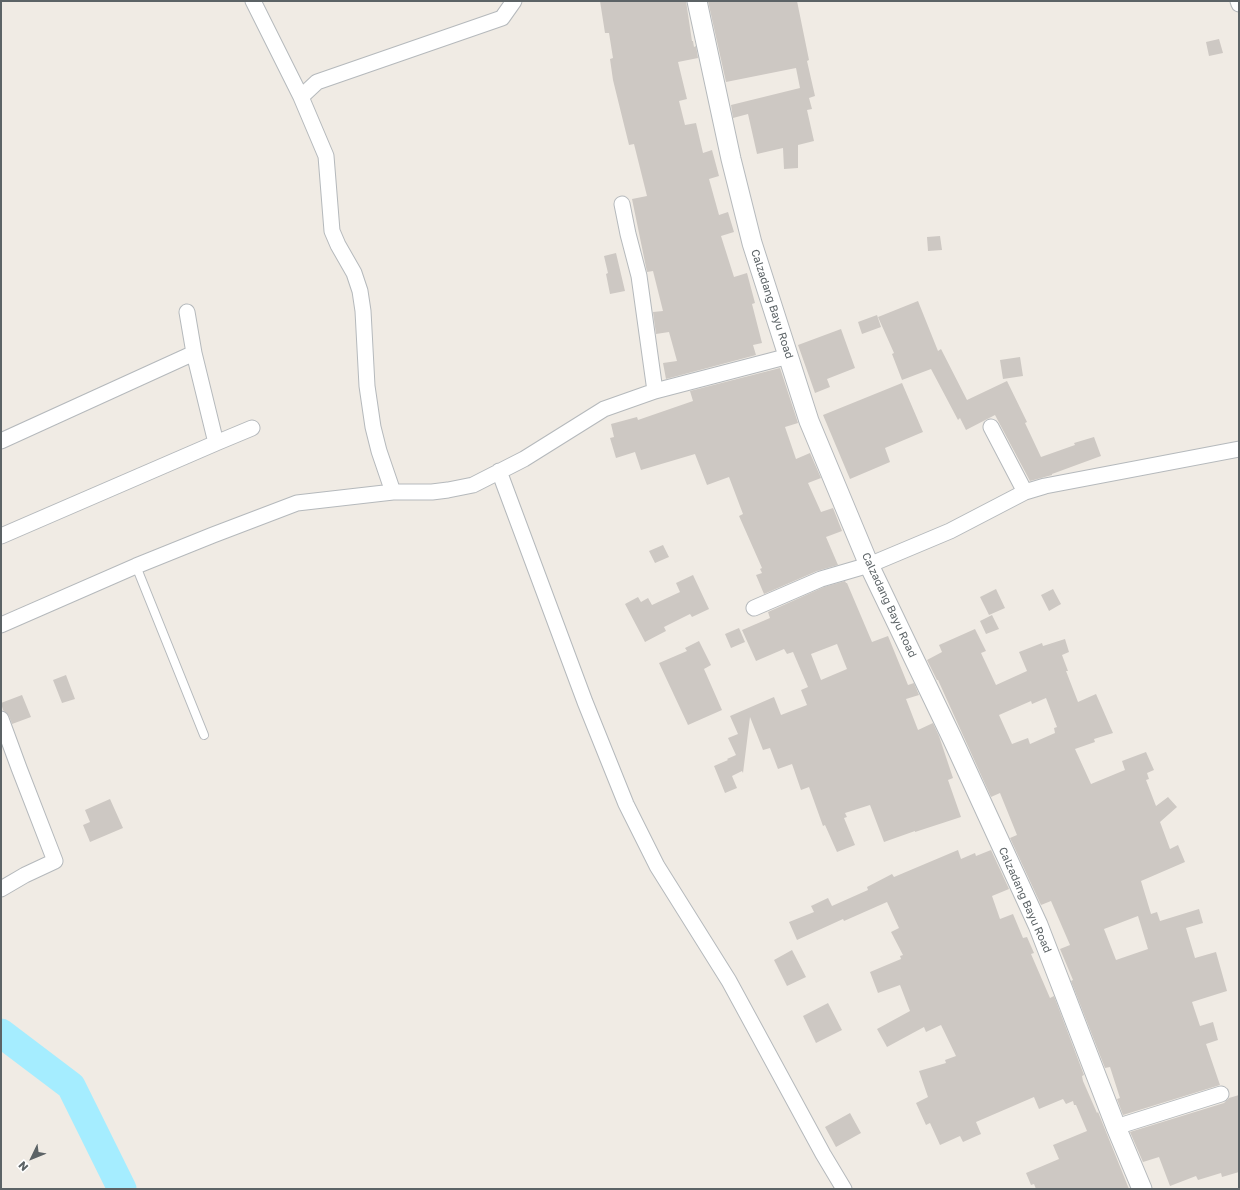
<!DOCTYPE html>
<style>
body{margin:0}
#map{position:relative;width:1240px;height:1190px;overflow:hidden;background:#f0ebe4;font-family:"Golos Text",sans-serif}
canvas{display:block}
.frame{position:absolute;inset:0;border:2px solid #5c6366;pointer-events:none}
.north{position:absolute;left:12px;top:1138px;width:40px;height:40px;-webkit-text-stroke:3px #fff;paint-order:stroke;rotate:227deg;font-size:11px;font-weight:700;line-height:16px;text-align:center;color:#5c6366}
.north::after{content:'';display:block;margin:auto;width:14px;height:18px;background:#5c6366;clip-path:polygon(50% 0,100% 100%,50% 72%,0 100%)}
</style>
<div id="map">
<canvas width="1240" height="1190"></canvas>
<div class="frame"></div>
<div class="north">N</div>
</div>
<script>
const ctx = document.querySelector('canvas').getContext('2d');
ctx.lineJoin = 'round';
const toPath = rows => new Path2D(rows.map(r => 'M' + r).join(''));
function strokePath(path, color, width, dash) { ctx.strokeStyle = color; ctx.lineWidth = width; ctx.lineCap = dash ? 'butt' : 'round'; ctx.setLineDash(dash || []); ctx.stroke(path); }
function fillPath(path, color) { ctx.fillStyle = color; ctx.fill(path, 'evenodd'); }
function write(font, color, halo, rows, align = 'center') {
  ctx.font = font + ' "Golos Text",sans-serif'; ctx.lineWidth = 3; ctx.setLineDash([]); ctx.textBaseline = 'middle'; ctx.strokeStyle = halo; ctx.fillStyle = color; for (const [text, x, y, turn = 0] of rows) {
    ctx.save(); ctx.translate(x, y); ctx.rotate((+turn || 0) * Math.PI / 180); ctx.textAlign = isNaN(turn) ? turn : align; if (halo) ctx.strokeText(text, 0, 0); ctx.fillText(text, 0, 0); ctx.restore();
  }
}
strokePath(toPath([
 [1,1033,71,1086,122,1189]
]), '#a5edff', 29);
fillPath(toPath([
 [600,1,686,1,692,41,693,41,694,47,696,46,698,58,678,62,687,99,679,101,685,125,696,123,703,153,712,150,719,176,709,179,719,215,728,212,734,232,721,236,734,277,747,273,755,303,752,304,762,343,753,345,756,355,666,379,663,363,677,361,669,332,656,334,653,312,663,311,653,271,647,272,632,199,647,196,634,144,629,145,613,80,610,59,613,58,609,33,605,33],
 [708,1,797,1,809,60,807,61,815,96,809,98,812,109,807,110,814,141,798,145,798,168,784,169,783,148,757,154,748,114,733,118,731,105,800,88,796,68,726,82],
 [1219,39,1223,53,1209,56,1206,42],
 [940,236,942,250,928,251,927,237],
 [616,253,625,291,610,294,606,274,608,273,604,256],
 [918,301,938,351,941,349,967,400,1007,381,1027,422,1025,423,1041,457,1075,445,1074,443,1094,437,1101,456,1052,474,1052,475,1030,481,995,415,966,430,960,418,958,420,931,369,902,380,892,354,894,353,878,317],
 [877,315,881,327,862,334,858,322],
 [841,329,855,368,827,379,830,387,815,393,798,345],
 [1020,357,1023,376,1003,379,1000,360],
 [780,368,798,423,785,427,796,459,810,453,821,478,808,483,821,512,833,508,842,531,826,537,838,565,817,571,764,594,756,575,762,573,760,569,762,568,739,516,743,514,729,477,707,485,695,454,641,470,635,452,616,458,610,438,614,437,611,424,637,417,638,420,693,401,690,391],
 [902,383,923,432,885,448,890,462,850,479,823,415],
 [663,545,669,557,655,563,649,551],
 [693,575,709,609,692,617,690,614,664,627,666,631,645,642,625,604,638,597,641,602,648,598,652,605,680,592,676,583],
 [845,581,846,583,847,583,872,642,888,636,908,685,914,683,919,695,906,699,918,730,933,723,939,736,953,778,948,780,961,817,915,832,915,831,884,842,870,805,845,813,847,817,844,818,855,845,837,852,825,825,823,826,809,787,801,790,792,764,778,769,770,748,763,750,750,717,743,773,742,771,732,776,737,788,725,793,714,766,728,760,727,759,736,755,728,738,738,734,730,716,774,697,781,715,807,705,801,690,808,687,793,652,787,654,784,649,756,661,742,630,770,618,768,612,824,587],
 [837,644,847,669,821,680,811,654],
 [996,589,1005,608,989,615,980,597],
 [1053,589,1061,604,1049,611,1041,595],
 [992,615,999,629,986,634,980,621],
 [739,628,745,642,731,648,725,634],
 [975,629,986,651,981,653,996,685,1027,671,1019,652,1042,643,1043,646,1065,639,1069,652,1062,655,1068,671,1066,671,1078,702,1096,694,1113,733,1094,739,1095,742,1075,749,1091,784,1125,770,1122,761,1146,752,1154,770,1147,773,1149,779,1146,780,1156,806,1168,797,1177,807,1160,822,1170,849,1178,845,1185,862,1141,881,1151,914,1157,912,1160,921,1199,909,1203,923,1186,928,1195,958,1216,952,1227,991,1192,1002,1200,1026,1213,1022,1218,1040,1206,1044,1220,1085,1123,1115,1117,1099,1120,1098,1110,1067,1105,1068,1071,981,1073,980,1060,949,1070,945,1051,901,1041,905,1010,838,1017,835,1000,793,991,797,938,680,937,680,927,660,942,652,939,645],
 [1046,698,1057,727,1054,728,1055,733,1030,744,1028,738,1012,744,999,715,1031,701,1032,704],
 [1138,916,1148,949,1116,960,1104,929],
 [699,641,711,665,704,669,722,710,688,725,659,663,687,651,685,648],
 [66,675,75,699,62,703,53,680],
 [22,695,31,717,12,724,9,716,3,710,1,703],
 [110,799,123,828,90,842,83,825,90,822,85,810],
 [958,850,961,859,975,853,976,856,991,850,1009,889,992,896,1000,919,1013,914,1023,938,1027,937,1034,953,1031,954,1050,998,1054,996,1084,1075,1082,1076,1083,1081,1097,1113,1098,1112,1129,1189,1036,1189,1034,1184,1031,1185,1026,1173,1059,1159,1053,1145,1087,1131,1076,1105,1074,1105,1073,1101,1066,1104,1063,1099,1039,1109,1034,1097,976,1122,981,1134,963,1142,960,1136,940,1145,930,1123,926,1125,916,1103,928,1097,919,1071,946,1063,945,1060,956,1056,941,1025,926,1032,924,1027,887,1047,877,1029,910,1011,900,985,878,993,870,972,901,959,900,956,903,955,891,932,899,928,887,902,844,921,843,919,797,940,789,922,814,912,811,906,828,898,832,906,868,890,867,887,892,874,894,877],
 [792,950,806,977,787,986,774,960],
 [828,1003,842,1030,816,1043,803,1016],
 [1239,1095,1239,1172,1222,1177,1221,1173,1198,1180,1196,1176,1170,1186,1159,1157,1143,1162,1130,1132,1224,1103,1229,1098],
 [850,1113,861,1133,836,1147,825,1127]
]), '#cdc8c3');
const service = toPath([
 [136,566,204,735]
]);
const minor = toPath([
 [253,1,301,97,326,156,332,231,338,245,354,273,360,291,363,311,367,386,373,427,379,451,393,492],
 [1238,1,1239,4],
 [301,97,317,82,502,18,514,1],
 [622,204,628,234,639,276,655,391],
 [187,312,194,353],
 [991,427,1025,492],
 [1,441,194,353,216,443,1,536],
 [216,443,252,428],
 [499,471,585,702,626,804,657,866,729,981,823,1154,844,1189],
 [754,608,821,579,869,565,950,531,1025,492,1045,486,1239,449],
 [1,625,136,566,213,535,297,503,393,492,432,492,448,490,473,485,524,459,604,409,655,391,789,356],
 [1,719,19,768,55,861,25,875,1,889],
 [1116,1127,1221,1094]
]);
const tertiary = toPath([
 [697,1,731,159,752,243,809,421,869,565,952,738,1038,925,1116,1127,1142,1189]
]);
strokePath(service, '#b5b9bc', 10);
strokePath(minor, '#b5b9bc', 17);
strokePath(tertiary, '#b5b9bc', 21);
strokePath(service, '#fff', 8);
strokePath(minor, '#fff', 15);
strokePath(tertiary, '#fff', 19);
write('11px', '#5c6366', '#fff', [
 ["Calzadang Bayu Road",772,304,72],
 ["Calzadang Bayu Road",889,605,65],
 ["Calzadang Bayu Road",1025,900,66]
]);
</script>
